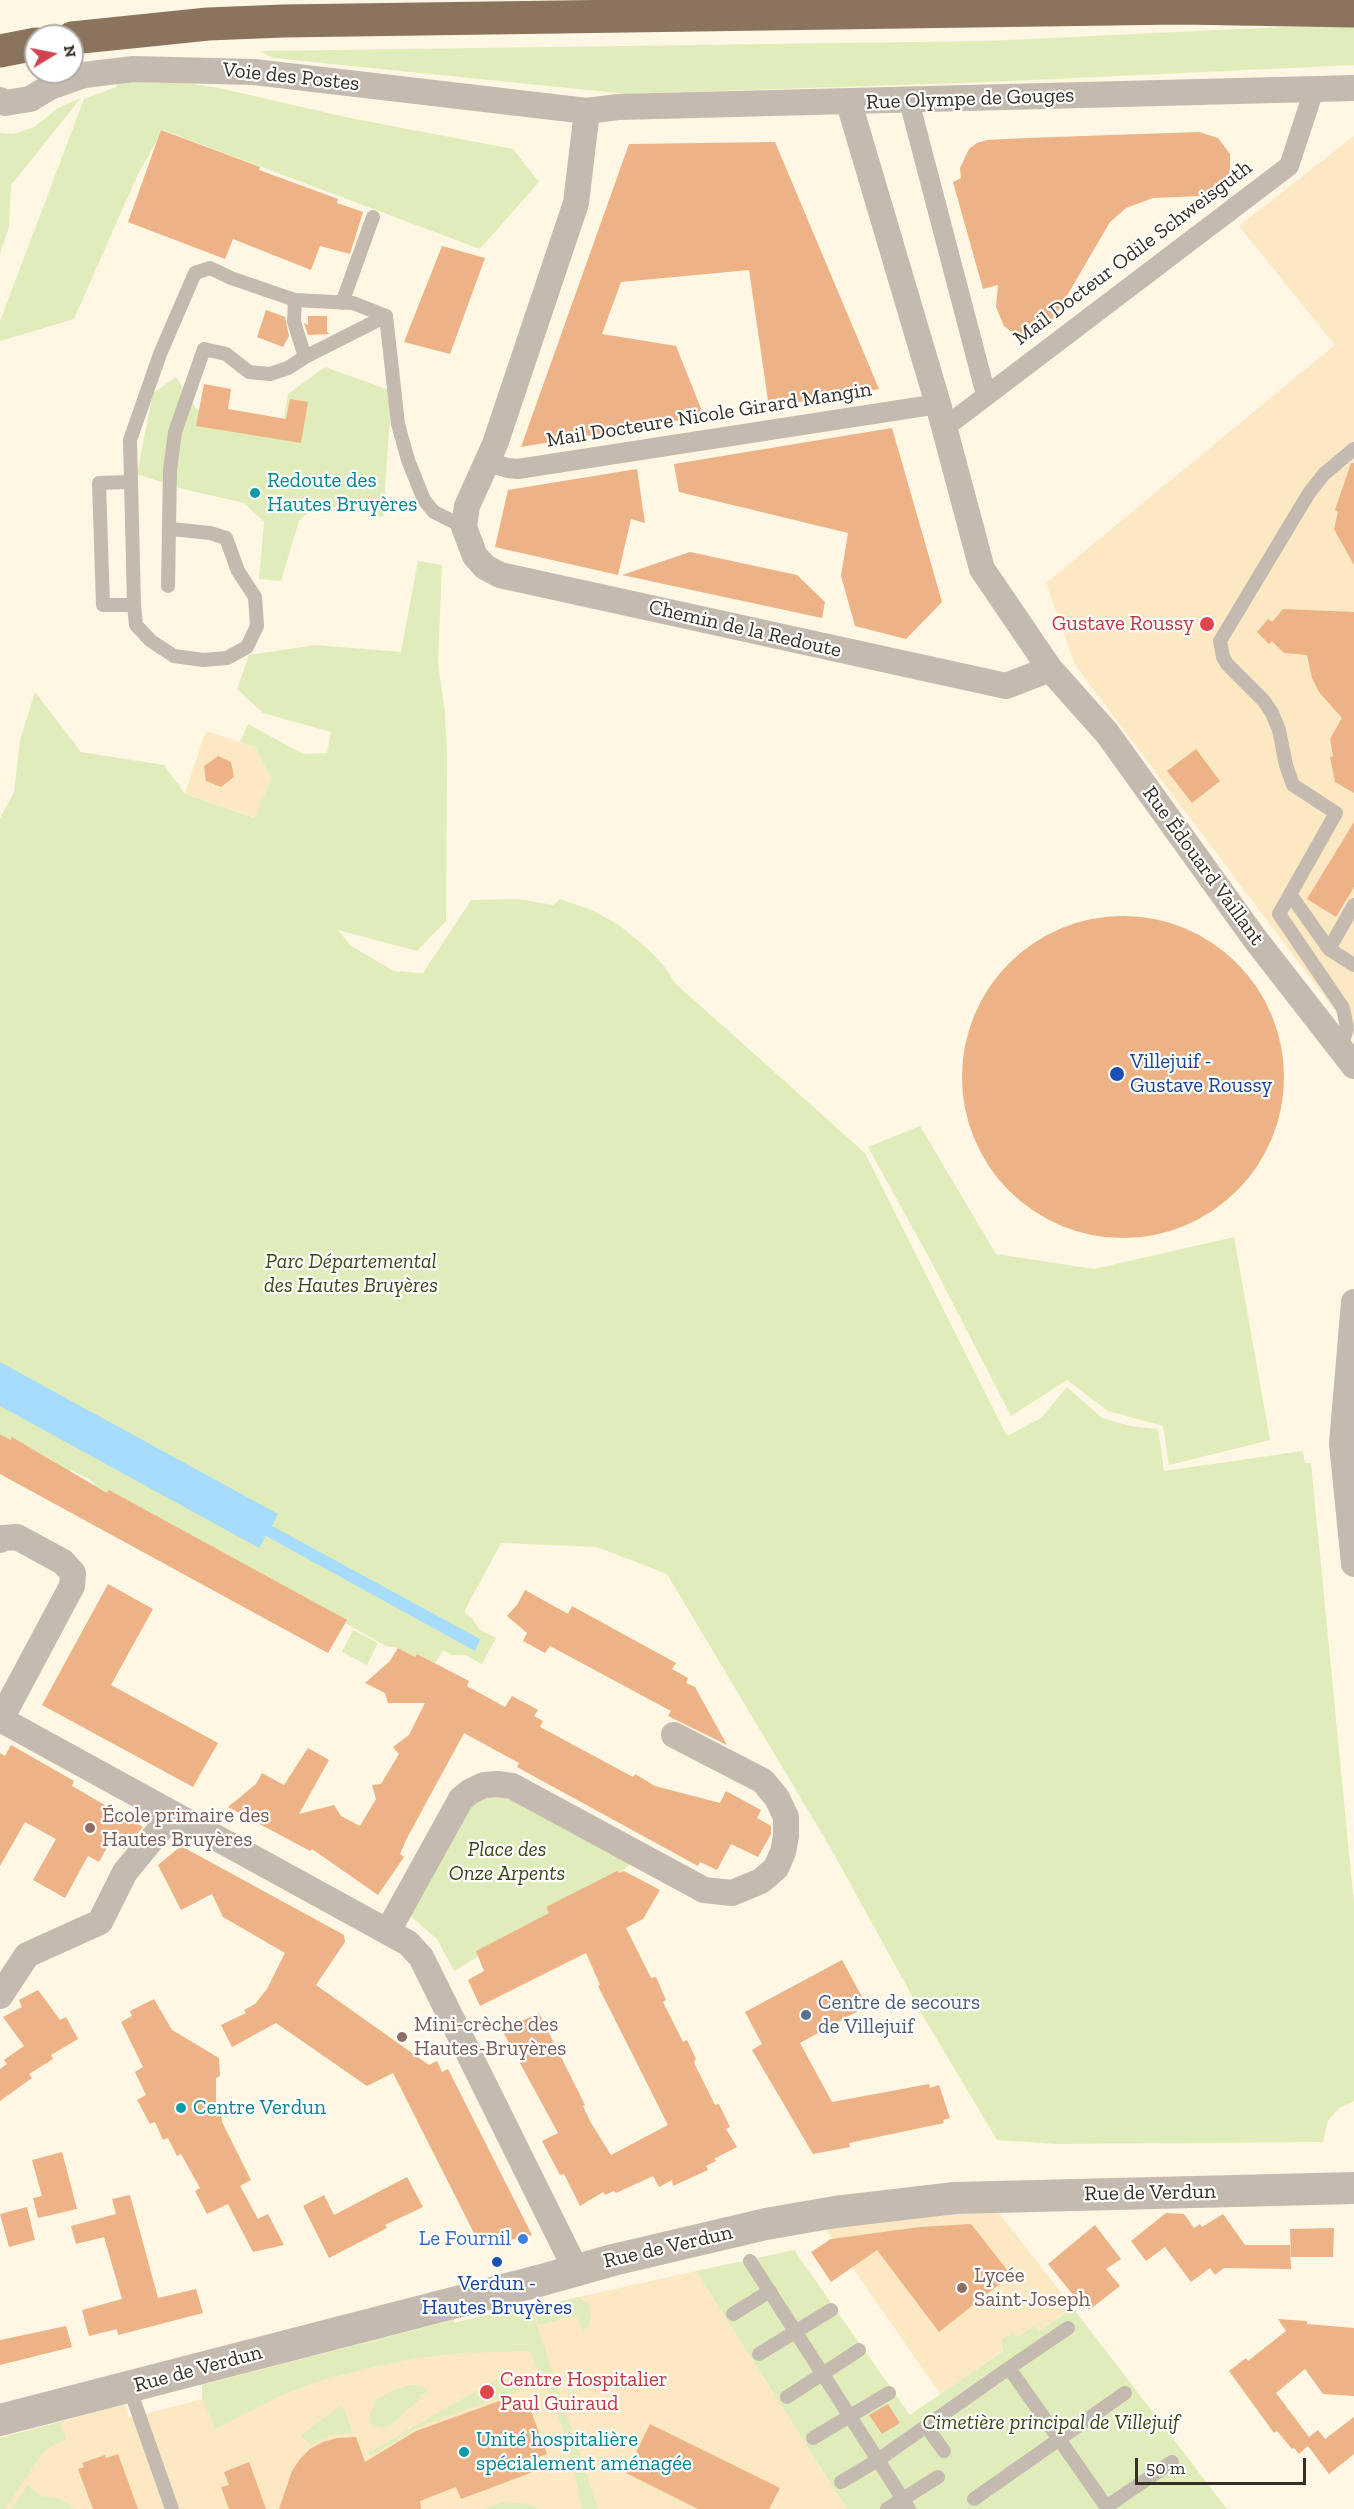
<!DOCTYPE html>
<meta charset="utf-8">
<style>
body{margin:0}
#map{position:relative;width:1354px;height:2509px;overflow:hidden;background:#fff6e3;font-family:"Zilla Slab",serif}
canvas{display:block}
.north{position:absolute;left:24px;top:24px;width:60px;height:60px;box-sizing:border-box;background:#fff;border:2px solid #afaca7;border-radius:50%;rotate:80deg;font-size:16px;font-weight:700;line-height:24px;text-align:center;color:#363024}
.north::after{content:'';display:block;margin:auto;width:21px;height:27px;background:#d34250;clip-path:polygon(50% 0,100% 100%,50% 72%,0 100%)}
.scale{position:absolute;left:1135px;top:2458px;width:171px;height:27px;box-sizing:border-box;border:3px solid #363024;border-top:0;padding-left:8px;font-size:18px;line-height:21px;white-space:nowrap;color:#363024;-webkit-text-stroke:4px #fff;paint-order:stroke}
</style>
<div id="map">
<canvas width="1354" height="2509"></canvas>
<div class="north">N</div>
<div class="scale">50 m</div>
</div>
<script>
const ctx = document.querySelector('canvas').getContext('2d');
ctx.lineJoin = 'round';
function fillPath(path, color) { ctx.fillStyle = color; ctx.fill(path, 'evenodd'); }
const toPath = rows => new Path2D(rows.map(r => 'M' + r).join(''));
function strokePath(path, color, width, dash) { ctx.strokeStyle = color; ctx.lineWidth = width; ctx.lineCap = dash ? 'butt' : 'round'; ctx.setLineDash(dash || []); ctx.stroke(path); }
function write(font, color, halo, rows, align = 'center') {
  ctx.font = font + ' "Zilla Slab",serif'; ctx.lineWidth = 4.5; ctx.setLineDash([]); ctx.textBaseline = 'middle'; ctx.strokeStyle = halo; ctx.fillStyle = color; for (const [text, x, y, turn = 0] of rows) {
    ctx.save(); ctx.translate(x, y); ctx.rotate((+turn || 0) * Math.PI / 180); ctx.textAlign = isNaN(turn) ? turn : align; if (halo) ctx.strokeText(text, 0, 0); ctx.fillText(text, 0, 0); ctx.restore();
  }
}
fillPath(toPath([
 [1354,136,1354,1036,1075,665,1046,583,1335,345,1239,226],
 [206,731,255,747,271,778,256,818,185,794],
 [999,2213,1073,2308,1039,2331,1034,2326,1017,2337,1013,2332,1002,2340,1003,2350,941,2395,824,2227,946,2214],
 [696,2271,847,2509,0,2509,0,2438,125,2404,129,2417,145,2414,202,2399,202,2385,453,2320,454,2323,530,2304,532,2303,534,2307]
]), '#fce9c3');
fillPath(toPath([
 [1281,27,1354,27,1354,65,990,82,627,94,273,58,260,51,987,41],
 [124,74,219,88,350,118,513,149,539,182,480,249,163,130,138,174,74,319,0,341,0,321,84,99,116,87],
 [81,98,11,185,9,227,0,254,0,133,14,134,34,127,58,108],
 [325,367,392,391,383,517,317,504,299,521,281,581,259,579,264,522,244,503,179,488,137,474,153,393,176,377,197,410,283,424,288,394],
 [418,561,442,565,438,663,445,712,447,755,446,921,417,951,338,930,351,946,394,971,423,973,471,900,518,899,553,905,560,899,592,910,619,925,649,950,664,966,675,983,865,1153,1007,1436,1041,1418,1067,1387,1102,1418,1130,1426,1158,1429,1164,1471,1303,1451,1305,1463,1311,1463,1354,1904,1354,2101,1339,2108,1328,2121,1323,2142,1056,2144,997,2140,923,2016,834,1854,667,1574,597,1547,501,1543,464,1612,472,1618,479,1629,496,1638,482,1664,465,1655,451,1655,443,1650,435,1663,417,1654,415,1657,398,1648,386,1646,109,1491,107,1493,93,1485,94,1482,71,1470,69,1472,55,1464,56,1462,12,1438,10,1440,0,1436,0,818,14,792,20,740,35,692,81,752,164,765,185,794,255,818,271,778,255,747,240,742,248,724,303,754,327,753,331,732,263,713,237,689,249,655,316,645,401,652],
 [920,1126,996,1254,1094,1269,1234,1237,1270,1440,1169,1465,1163,1426,1108,1411,1067,1380,1011,1416,932,1263,868,1147],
 [353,1630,378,1643,367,1665,342,1652],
 [505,1793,631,1863,623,1871,547,1907,549,1913,477,1951,479,1956,454,1971,437,1939,408,1914,470,1803,477,1798],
 [794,2250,910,2415,1003,2351,1001,2340,1014,2331,1017,2337,1034,2326,1039,2331,1073,2308,1227,2509,847,2509,696,2271],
 [579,2297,589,2304,591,2315,589,2325,582,2332,578,2315,539,2325,533,2307],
 [530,2304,598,2509,582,2509,568,2444,552,2399,529,2351,462,2353,416,2358,365,2369,322,2380,280,2396,215,2429,202,2398,202,2385,453,2320,454,2323],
 [502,2376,521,2390,423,2425,370,2456,368,2453],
 [411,2385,423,2386,428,2392,420,2395,421,2398,390,2426,381,2428,370,2423,369,2416,376,2400,393,2390],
 [342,2405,353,2433,332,2435,310,2445,301,2435],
 [60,2422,66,2440,51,2446,42,2454,5,2509,0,2509,0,2438],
 [28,2485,40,2496,61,2499,75,2509,11,2509],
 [506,2502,528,2504,540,2509,485,2509,492,2505]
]), '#e0edbb');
fillPath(toPath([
 [0,1362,278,1514,272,1526,480,1639,475,1651,266,1536,259,1548,0,1406]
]), '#a7dcfd');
fillPath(toPath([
 [161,130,260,167,259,170,338,199,337,203,363,212,350,254,320,246,311,270,233,239,225,259,128,222],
 [1199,132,1218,138,1230,154,1230,174,1219,190,1200,196,1153,198,1126,208,1110,222,1051,323,1043,330,1033,335,1023,335,1013,333,1004,326,996,307,998,285,983,289,953,182,961,178,960,168,969,149,977,143,987,140,1027,138],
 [775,142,879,389,769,407,749,270,621,282,602,334,676,346,704,416,521,447,629,144],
 [442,246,485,258,450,354,404,342],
 [266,310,285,317,289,336,283,347,257,337],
 [308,316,327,316,327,332,330,334,308,335,304,323,308,325],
 [204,384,231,389,228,409,286,419,290,399,308,402,301,443,196,426],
 [892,428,942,602,906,639,855,626,841,576,848,533,679,492,674,464],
 [1351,463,1354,463,1354,565,1334,529,1338,512,1335,510],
 [637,469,645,523,631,519,618,575,495,547,508,490],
 [690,552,797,575,825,602,822,618,622,575],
 [1283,609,1354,612,1354,793,1335,782,1330,757,1333,756,1330,739,1342,718,1319,692,1312,678,1307,655,1284,653,1272,641,1269,644,1257,632,1268,619,1272,622],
 [1196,749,1220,781,1192,803,1167,771],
 [218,756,231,762,234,777,221,787,206,781,204,766],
 [1354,822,1354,887,1336,917,1307,899],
 '962 1077a161 161 0 1 1 322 0a161 161 0 1 1-322 0Z',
 [0,1434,10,1440,12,1437,107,1493,109,1490,347,1620,328,1653,0,1474],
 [108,1584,153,1609,111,1685,218,1743,193,1787,42,1705],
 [525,1590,568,1614,572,1606,676,1663,672,1669,688,1678,686,1683,695,1687,727,1745,668,1716,671,1711,550,1646,545,1653,523,1641,527,1633,507,1616,517,1605],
 [398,1648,415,1657,417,1654,469,1681,467,1686,505,1707,512,1696,529,1705,538,1710,534,1716,543,1721,540,1727,633,1777,635,1774,655,1786,720,1803,726,1791,761,1810,757,1818,771,1826,771,1834,758,1857,731,1844,717,1870,700,1862,698,1866,517,1767,519,1763,464,1733,406,1840,400,1854,404,1857,378,1895,312,1849,310,1851,228,1807,256,1784,262,1773,284,1785,308,1748,329,1760,299,1814,334,1805,341,1816,360,1826,376,1799,372,1785,381,1784,399,1754,393,1747,409,1735,425,1703,388,1703,385,1693,365,1683,390,1661],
 [11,1745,74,1781,72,1786,143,1827,124,1849,110,1842,99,1862,88,1856,65,1898,33,1880,56,1839,25,1822,0,1866,0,1753,5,1756],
 [181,1846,344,1935,345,1942,316,1985,429,2065,437,2061,442,2072,448,2069,532,2235,501,2242,498,2236,480,2245,393,2073,367,2086,276,2023,232,2047,221,2025,246,2013,244,2010,255,2004,267,1989,285,1953,223,1917,212,1894,181,1910,158,1865],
 [617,1871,619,1873,624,1871,660,1890,643,1919,626,1928,651,1978,656,1977,666,2000,663,2002,683,2042,687,2040,696,2059,694,2061,695,2065,715,2105,719,2104,730,2127,726,2129,737,2147,714,2159,716,2161,706,2166,708,2170,673,2186,672,2180,659,2187,653,2176,616,2193,614,2191,605,2195,603,2192,580,2206,564,2174,560,2175,542,2141,558,2133,502,2030,539,2013,585,2105,583,2106,591,2123,611,2155,668,2125,598,1986,600,1985,586,1953,480,2006,468,1980,484,1971,476,1951,549,1913,546,1907],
 [842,1960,867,2006,800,2043,832,2102,929,2084,930,2088,939,2085,950,2118,943,2120,944,2123,849,2143,850,2147,813,2154,752,2050,762,2044,745,2012],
 [38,1990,60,2020,66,2017,78,2039,51,2055,53,2059,29,2074,32,2078,0,2101,0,2069,7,2064,4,2060,24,2046,3,2017,22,2007,19,2000],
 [154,1999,172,2030,219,2058,220,2076,216,2078,216,2102,221,2103,222,2122,251,2180,240,2186,258,2219,268,2214,284,2245,253,2252,228,2204,207,2214,195,2191,200,2188,181,2154,177,2156,168,2138,163,2140,155,2122,150,2124,137,2100,146,2095,135,2072,143,2067,121,2022,132,2016,130,2011],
 [62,2152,77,2209,38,2218,33,2198,42,2196,32,2160],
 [407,2177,423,2207,385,2225,387,2228,329,2258,303,2206,324,2195,334,2215],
 [130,2195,158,2298,196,2289,203,2313,118,2335,117,2329,89,2336,82,2310,122,2299,104,2237,76,2244,71,2226,116,2214,112,2199],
 [27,2207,35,2240,9,2247,0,2214],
 [1166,2213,1184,2214,1194,2228,1200,2224,1202,2227,1223,2214,1245,2245,1290,2245,1291,2269,1224,2268,1215,2275,1210,2268,1191,2282,1165,2247,1146,2261,1131,2241],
 [971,2224,1011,2275,939,2332,877,2250,831,2282,811,2252,831,2239,920,2227],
 [1095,2225,1121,2259,1106,2269,1120,2286,1089,2310,1077,2294,1074,2296,1048,2264],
 [1334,2228,1333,2257,1291,2257,1290,2229],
 [1278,2319,1307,2321,1307,2324,1354,2328,1354,2396,1323,2394,1305,2369,1276,2393,1309,2437,1318,2430,1325,2439,1354,2417,1354,2454,1329,2474,1308,2446,1299,2454,1294,2448,1292,2449,1277,2431,1274,2433,1229,2371,1246,2358,1248,2361,1286,2331],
 [66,2326,72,2347,0,2365,0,2340],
 [505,2399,509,2410,528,2403,547,2454,528,2461,533,2472,461,2499,456,2487,420,2501,421,2509,279,2509,292,2471,300,2459,310,2449,323,2442,337,2438,356,2437,365,2462,416,2431],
 [888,2404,900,2423,882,2434,869,2415],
 [650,2424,780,2488,769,2509,698,2509,626,2473],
 [118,2454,138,2509,93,2509,78,2469,84,2467,82,2463,105,2455,106,2458],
 [249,2462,266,2509,229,2509,221,2487,229,2485,224,2472]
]), '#edb387');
strokePath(toPath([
 [295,300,294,322,305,357,386,316],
 [342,303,373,217],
 [129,482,99,483,103,605,134,605],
 [171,529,210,533,226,538,238,571,255,597,257,626,247,647,227,658,203,660,174,656,151,641,136,625,134,605,130,440,160,354,195,273,210,268,231,278,295,300,353,303,386,316,398,424,408,460,424,500,434,512,464,527],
 [168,586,170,470,175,432,204,349,226,354,249,372,270,374,288,368,305,357],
 [1290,894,1329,949,1354,965],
 [1329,949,1354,905],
 [1341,1049,1347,1028,1343,1008,1279,914,1336,813,1293,785,1286,765,1279,730,1272,713,1264,701,1227,664,1223,657,1220,641,1309,493,1324,474,1354,449],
 [750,2261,878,2460,841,2482],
 [733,2314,770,2291],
 [759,2354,831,2310],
 [1009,2368,1068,2328],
 [129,2387,172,2509],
 [787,2397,859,2350],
 [926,2426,944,2451],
 [813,2438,889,2393],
 [974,2499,1125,2393],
 [1106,2507,1172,2462],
 [887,2509,938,2477],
 [909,2509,878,2460,1009,2368,1108,2509]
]), '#c5baaf', 14);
strokePath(toPath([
 [909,101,986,395],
 [944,428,1289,166,1314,90],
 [488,462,508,468,518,469,938,404]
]), '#c5baaf', 20);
strokePath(toPath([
 [0,100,5,103,30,99,50,87,84,75,133,69,254,72,587,111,618,107,1354,88],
 [849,103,938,404,982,569,1050,669,1107,733,1255,939,1354,1066],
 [587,111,576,203,495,444,467,506,464,527,475,556,485,567,500,575,1006,686,1050,669],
 [1354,1302,1342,1443,1354,1564],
 [0,1540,2,1538,17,1537,63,1562,73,1573,72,1586,1,1719],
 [0,1719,408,1943,421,1957,576,2270],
 [388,1931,461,1799,471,1791,484,1785,497,1784,512,1786,704,1890,732,1893,761,1881,776,1868,783,1852,786,1836,786,1817,777,1798,763,1781,674,1735],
 [0,1996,27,1955,100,1922,125,1872,172,1815]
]), '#c5baaf', 26);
strokePath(toPath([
 [0,2420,542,2280,613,2260,766,2224,835,2212,955,2198,1354,2188]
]), '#c5baaf', 32);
strokePath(toPath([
 [72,38,208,24,283,21,1180,8,1354,11],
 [0,51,36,44]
]), '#8a745d', 33);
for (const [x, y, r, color] of [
 [255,493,6,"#0f9aa8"],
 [1207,624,8,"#e0444e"],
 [1117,1074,8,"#1a4fb4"],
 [90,1828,6,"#8d6e63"],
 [806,2015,6,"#5c6f8a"],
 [402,2037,6,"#8d6e63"],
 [181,2108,6,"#0f9aa8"],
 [523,2239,6,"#3f7fe0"],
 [497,2262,6,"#1a4fb4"],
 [962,2288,6,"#8d6e63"],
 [487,2392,8,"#e0444e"],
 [464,2452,6,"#0f9aa8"]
]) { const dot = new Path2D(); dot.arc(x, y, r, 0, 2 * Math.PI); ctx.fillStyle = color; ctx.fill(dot); strokePath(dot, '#fff', 2); }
write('21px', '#363024', '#fff', [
 ["Voie des Postes",291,77,6],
 ["Rue Olympe de Gouges",970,99,-2],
 ["Mail Docteur Odile Schweisguth",1133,253,-37],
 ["Mail Docteure Nicole Girard Mangin",709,415,-9],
 ["Chemin de la Redoute",745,629,13],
 ["Rue Édouard Vaillant",1203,866,54],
 ["Rue de Verdun",1150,2193,-1],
 ["Rue de Verdun",668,2247,-13],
 ["Rue de Verdun",198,2369,-15]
]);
write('21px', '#0d838f', '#fff', [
 ["Redoute des",267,481],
 ["Hautes Bruyères",267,505],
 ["Centre Verdun",193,2108],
 ["Unité hospitalière",476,2440],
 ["spécialement aménagée",476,2464]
], 'left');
write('21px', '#be3a42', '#fff', [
 ["Gustave Roussy",1194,624],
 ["Centre Hospitalier",500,2380,"left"],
 ["Paul Guiraud",500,2404,"left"]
], 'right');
write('21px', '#164399', '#fff', [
 ["Villejuif -",1130,1062],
 ["Gustave Roussy",1130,1086],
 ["Verdun -",497,2284,"center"],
 ["Hautes Bruyères",497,2308,"center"]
], 'left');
write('italic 21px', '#3d4716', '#fff', [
 ["Parc Départemental",351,1262],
 ["des Hautes Bruyères",351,1286],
 ["Place des",507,1850],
 ["Onze Arpents",507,1874],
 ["Cimetière principal de Villejuif",1051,2423]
]);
write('21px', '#785e54', '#fff', [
 ["École primaire des",102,1816],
 ["Hautes Bruyères",102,1840],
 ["Mini-crèche des",414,2025],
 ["Hautes-Bruyères",414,2049],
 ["Lycée",974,2276],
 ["Saint-Joseph",974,2300]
], 'left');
write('21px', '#4e5e75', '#fff', [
 ["Centre de secours",818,2003],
 ["de Villejuif",818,2027]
], 'left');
write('21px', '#366cbe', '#fff', [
 ["Le Fournil",511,2239]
], 'right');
</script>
